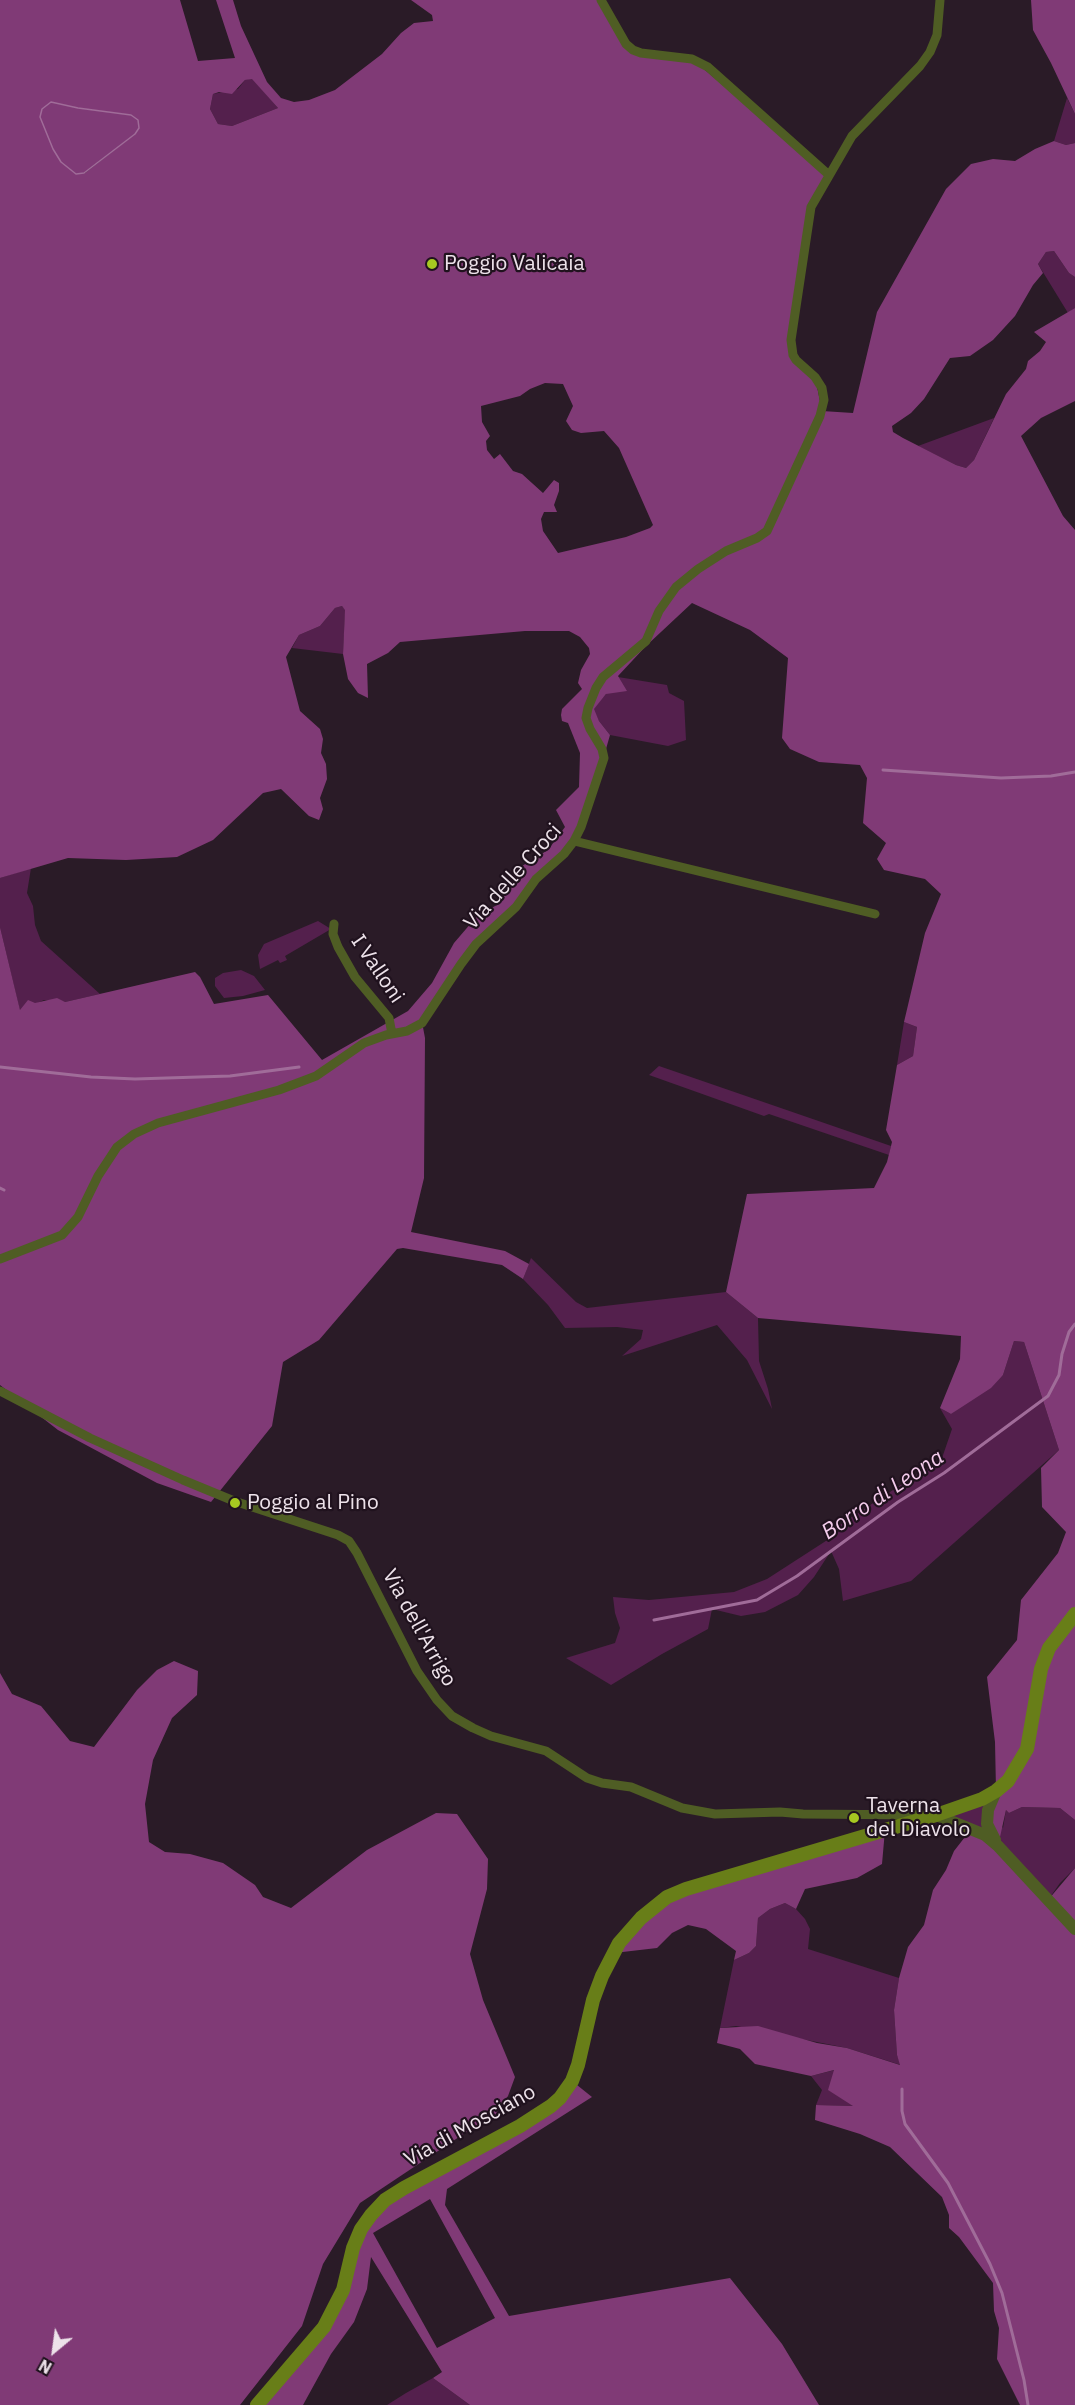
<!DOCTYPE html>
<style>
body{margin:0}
#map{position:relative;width:1075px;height:2405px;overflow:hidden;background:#2a1b27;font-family:"IBM Plex Sans",sans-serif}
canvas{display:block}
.north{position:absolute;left:24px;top:2321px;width:60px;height:60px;-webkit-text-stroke:4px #20121e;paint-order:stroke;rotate:209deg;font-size:16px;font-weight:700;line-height:24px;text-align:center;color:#ede2ea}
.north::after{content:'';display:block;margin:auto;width:21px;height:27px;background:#ede2ea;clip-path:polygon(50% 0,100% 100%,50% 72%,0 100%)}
</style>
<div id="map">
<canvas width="1075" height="2405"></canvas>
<div class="north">N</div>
</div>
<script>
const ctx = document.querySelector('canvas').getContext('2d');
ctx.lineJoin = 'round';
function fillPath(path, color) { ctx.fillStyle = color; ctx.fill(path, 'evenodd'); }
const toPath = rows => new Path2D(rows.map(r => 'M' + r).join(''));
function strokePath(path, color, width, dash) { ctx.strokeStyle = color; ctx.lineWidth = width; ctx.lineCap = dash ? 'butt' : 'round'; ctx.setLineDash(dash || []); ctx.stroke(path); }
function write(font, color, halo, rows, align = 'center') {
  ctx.font = font + ' "IBM Plex Sans",sans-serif'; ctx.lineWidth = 4.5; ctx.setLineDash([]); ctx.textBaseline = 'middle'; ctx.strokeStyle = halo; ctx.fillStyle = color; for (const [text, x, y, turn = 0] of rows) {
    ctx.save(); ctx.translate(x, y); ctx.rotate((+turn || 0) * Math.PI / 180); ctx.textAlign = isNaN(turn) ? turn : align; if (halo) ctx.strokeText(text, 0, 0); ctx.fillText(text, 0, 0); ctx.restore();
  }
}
fillPath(toPath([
 [252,78,278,108,232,126,218,124,210,109,213,94,238,89,245,80],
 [1067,98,1075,114,1075,143,1066,145,1054,141],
 [1054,251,1069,273,1075,277,1075,308,1068,313,1038,264,1046,252],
 [994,418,974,460,966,468,956,465,918,446],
 [342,606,345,609,345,615,343,654,292,648,299,635,320,626,335,608],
 [618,677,667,685,669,693,684,701,686,740,668,746,610,735,599,721,593,709,606,694],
 [31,868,27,893,33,906,35,925,41,941,100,994,65,1002,44,1000,20,1011,0,927,0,878],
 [318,921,331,929,285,956,287,960,280,963,278,960,260,969,258,955,264,944],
 [241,970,254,976,265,990,243,996,224,998,215,986,215,978,223,973],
 [904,1022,917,1027,913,1056,897,1065],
 [659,1066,891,1146,889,1155,769,1114,764,1116,649,1075],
 [531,1258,576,1302,587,1308,726,1292,758,1318,759,1361,768,1389,772,1409,747,1360,717,1325,622,1356,641,1339,643,1330,617,1327,565,1328,548,1305,523,1279],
 [1014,1341,1024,1342,1059,1450,911,1581,843,1601,839,1569,831,1551,814,1577,798,1595,765,1612,741,1616,712,1609,708,1629,662,1654,611,1685,566,1658,615,1643,620,1628,615,1613,613,1597,649,1600,734,1592,767,1579,832,1537,834,1529,838,1526,942,1458,952,1429,940,1408,951,1414,1003,1375],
 [982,1799,1003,1828,1006,1810,1009,1813,1022,1807,1060,1808,1075,1820,1075,1868,1060,1883,1048,1900,998,1846,936,1815],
 [785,1903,796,1909,805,1919,810,1929,808,1949,899,1978,894,2010,897,2055,901,2065,847,2048,736,2026,720,2028,734,1960,749,1953,756,1946,758,1918,770,1909],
 [835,2070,854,2106,816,2105,822,2090,811,2076],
 [433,2378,470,2405,387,2405,406,2393]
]), '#54204d');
fillPath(toPath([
 [0,0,180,0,198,61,235,58,216,0,233,0,241,26,267,82,281,98,294,102,309,100,335,90,382,54,401,33,414,23,433,21,432,15,411,0,600,0,633,49,692,59,829,175,811,207,793,355,815,377,822,411,853,413,877,312,946,189,971,164,993,159,1015,161,1035,149,1054,141,1066,145,1075,143,1075,277,1069,273,1054,251,1046,252,1038,264,1043,273,1033,285,1015,316,993,340,970,356,950,358,924,399,911,413,892,426,893,432,903,438,956,465,966,468,974,460,1006,394,1026,369,1028,361,1040,351,1046,342,1034,332,1075,308,1075,401,1041,418,1021,436,1063,516,1075,530,1075,1820,1060,1808,1022,1807,1009,1813,1006,1810,998,1846,1048,1900,1075,1868,1075,2405,1020,2405,997,2359,999,2328,994,2311,993,2283,959,2237,949,2228,949,2215,942,2197,890,2147,860,2134,815,2120,816,2105,853,2106,828,2090,834,2070,811,2076,755,2064,740,2049,717,2043,720,2028,758,2026,817,2043,847,2048,900,2065,897,2055,894,2010,899,1978,908,1947,924,1925,933,1890,946,1870,954,1851,972,1828,990,1833,996,1790,995,1742,987,1677,1017,1640,1021,1600,1058,1553,1066,1532,1042,1507,1041,1468,1059,1450,1024,1342,1014,1341,1003,1375,991,1388,951,1414,940,1408,960,1359,961,1336,758,1318,726,1292,747,1194,874,1188,887,1162,892,1142,886,1130,897,1065,913,1056,917,1027,904,1022,925,933,941,894,925,879,884,870,877,859,886,843,863,823,867,778,860,765,819,762,790,749,782,738,788,658,750,630,692,603,646,646,618,676,627,691,606,694,594,709,599,721,610,735,600,770,573,841,523,898,476,943,422,1022,425,1038,424,1178,411,1232,505,1251,529,1264,523,1279,502,1265,403,1248,397,1249,319,1340,283,1362,272,1426,211,1502,157,1483,58,1430,0,1385,0,927,20,1010,28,1000,35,1003,57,998,65,1002,195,972,200,977,214,1004,268,995,322,1060,408,1011,432,983,454,943,478,915,499,904,522,866,548,850,565,827,556,810,579,787,580,753,568,723,562,721,561,715,562,709,582,689,578,683,581,670,590,654,589,648,580,637,569,631,525,631,400,642,388,653,367,664,368,698,358,693,348,679,343,654,345,610,342,606,335,608,320,626,299,635,286,657,300,711,320,729,323,739,321,753,326,764,327,779,320,798,323,809,319,820,309,816,281,789,263,793,213,840,177,857,126,860,68,858,0,878],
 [252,79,278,108,232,126,218,124,210,109,213,94,219,92,232,94,245,80],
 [51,102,78,108,131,115,135,134,85,173,76,174,61,162,41,117],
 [545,383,563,384,573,406,566,421,572,430,581,433,604,431,619,448,653,525,650,528,626,537,558,553,543,531,541,519,544,512,557,512,554,505,559,491,559,483,554,480,543,493,522,474,513,471,500,454,494,459,487,450,486,441,490,436,482,422,481,406,520,396,530,389],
 [1031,0,1075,0,1075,114,1051,63,1033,30],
 [174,1661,198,1671,197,1695,172,1718,153,1760,145,1804,149,1842,165,1852,190,1854,223,1863,255,1885,263,1897,291,1908,367,1850,436,1813,457,1814,488,1859,487,1889,470,1954,483,2000,515,2077,508,2096,493,2118,465,2133,360,2203,323,2264,302,2326,240,2405,0,2405,0,1673,12,1694,41,1706,70,1741,94,1747,137,1690,157,1670],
 [885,1830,882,1864,857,1878,805,1889,796,1909,785,1903,770,1909,758,1918,756,1946,749,1953,734,1960,736,1951,706,1929,688,1925,672,1933,657,1948,614,1953,667,1897],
 [572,2081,592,2097,447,2189,445,2205,509,2316,730,2278,782,2344,819,2405,470,2405,433,2378,442,2372,371,2257,367,2289,354,2322,331,2354,303,2405,257,2405,324,2327,371,2215,520,2126],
 [430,2199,495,2318,437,2348,373,2233]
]), '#803a76');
const water = toPath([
 [51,102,78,108,131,115,138,120,139,128,135,134,84,173,76,174,61,162,53,149,40,117,42,109,51,102]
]);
fillPath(water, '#7f3a76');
strokePath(water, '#a06c99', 1.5);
strokePath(toPath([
 [883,770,1001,778,1051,776,1075,772],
 [0,1067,91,1077,135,1079,230,1076,299,1067],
 [0,1188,4,1190],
 [654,1620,757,1600,797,1576,898,1502,944,1473,1048,1396,1059,1375,1062,1354,1069,1332,1075,1324],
 [902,2089,902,2111,905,2124,948,2183,990,2264,1002,2293,1024,2380,1028,2405]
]), '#a06c99', 3);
strokePath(toPath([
 [601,0,626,44,633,50,641,53,692,59,708,67,829,175],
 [574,841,875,914],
 [334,924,333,934,338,947,355,977,389,1018,392,1034],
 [0,1259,62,1235,78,1217,98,1176,117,1147,134,1134,158,1123,279,1090,316,1076,364,1043,386,1035,407,1031,422,1023,461,964,476,944,516,907,536,879,564,854,574,841,581,827,604,758,602,749,590,729,586,718,588,708,596,688,603,677,646,641,659,611,676,587,698,569,726,551,757,538,767,531,820,416,824,400,822,388,815,377,796,360,793,355,791,340,811,207,852,136,920,66,930,52,937,35,940,0],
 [0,1391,90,1438,183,1480,234,1501,338,1535,349,1541,357,1553,417,1671,437,1700,452,1716,473,1728,491,1736,546,1751,587,1778,602,1783,631,1787,682,1808,715,1814,780,1812,803,1814,924,1815]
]), '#4f5d24', 9);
strokePath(toPath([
 [936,1815,985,1835,998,1846,1075,1929],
 [995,1840,987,1824,988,1810,996,1791]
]), '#4f5d24', 12);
strokePath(toPath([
 [257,2405,324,2327,343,2290,353,2248,361,2229,371,2215,385,2200,404,2188,520,2126,551,2106,560,2098,572,2081,578,2065,593,2000,602,1976,619,1943,641,1918,667,1897,686,1889,936,1815,982,1799,996,1791,1008,1781,1027,1749,1041,1669,1049,1648,1075,1614]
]), '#687e18', 14);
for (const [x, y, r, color] of [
 [432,264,6,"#a6c821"],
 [235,1503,6,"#a6c821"],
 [854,1818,6,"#a6c821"]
]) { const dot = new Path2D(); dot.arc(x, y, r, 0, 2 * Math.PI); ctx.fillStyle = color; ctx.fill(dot); strokePath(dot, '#20121e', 2); }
write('21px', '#ede2ea', '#20121e', [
 ["Poggio Valicaia",444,264],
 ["Poggio al Pino",247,1503],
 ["Taverna",866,1806],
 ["del Diavolo",866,1830]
], 'left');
write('21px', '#ede2ea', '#20121e', [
 ["Via delle Croci",513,877,-48],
 ["I Valloni",377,969,56],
 ["Via dell'Arrigo",419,1628,61],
 ["Via di Mosciano",470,2126,-29]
]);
write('italic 22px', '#f4ccec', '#20121e', [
 ["Borro di Leona",883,1495,-34]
]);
</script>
